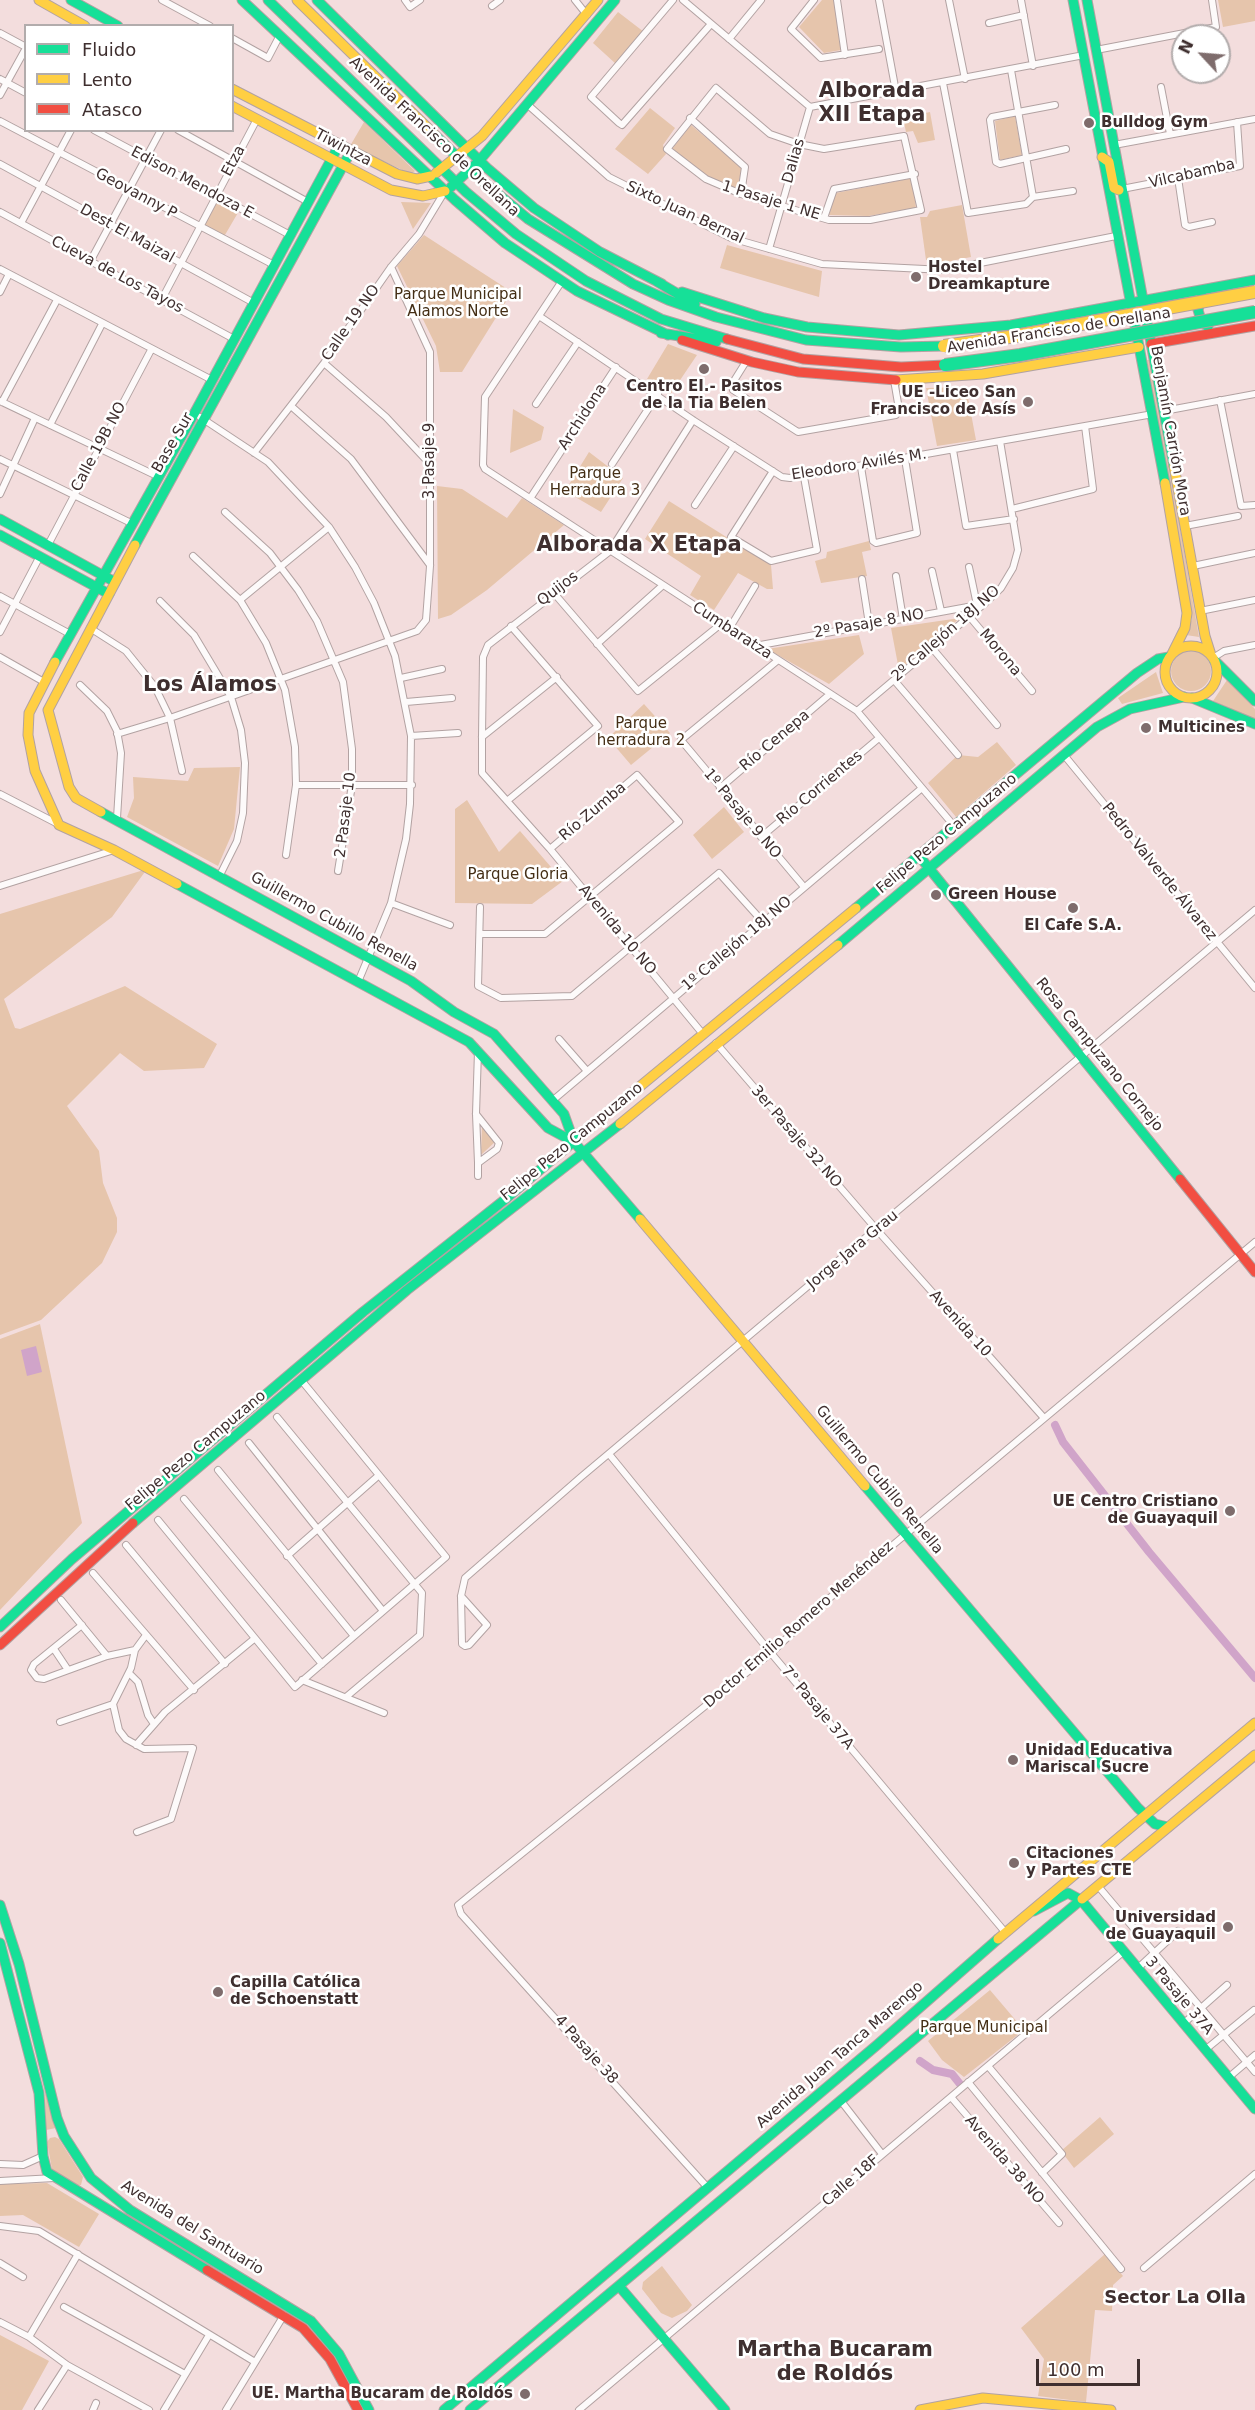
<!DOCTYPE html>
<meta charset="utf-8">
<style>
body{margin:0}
#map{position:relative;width:1255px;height:2410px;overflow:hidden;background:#f3dddd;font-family:"DejaVu Sans",sans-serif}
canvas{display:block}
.legend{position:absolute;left:24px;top:24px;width:210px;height:108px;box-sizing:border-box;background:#fff;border:2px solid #b2acac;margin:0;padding:8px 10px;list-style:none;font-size:18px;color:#3f2f2f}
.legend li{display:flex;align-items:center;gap:12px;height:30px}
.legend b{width:30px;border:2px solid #b2acac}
.north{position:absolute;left:1171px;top:24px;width:60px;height:60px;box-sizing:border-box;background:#fff;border:2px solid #b2acac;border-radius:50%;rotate:296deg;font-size:16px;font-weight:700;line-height:24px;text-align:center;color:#3f2f2f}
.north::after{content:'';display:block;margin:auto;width:21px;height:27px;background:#7e6c6c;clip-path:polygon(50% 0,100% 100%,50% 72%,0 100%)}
.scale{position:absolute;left:1036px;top:2359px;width:104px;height:27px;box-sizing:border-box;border:3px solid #3f2f2f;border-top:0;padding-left:8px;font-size:18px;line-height:21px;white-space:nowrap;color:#3f2f2f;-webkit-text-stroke:4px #fff;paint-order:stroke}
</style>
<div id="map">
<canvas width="1255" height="2410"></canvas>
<ul class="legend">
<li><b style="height:8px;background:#16e098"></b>Fluido</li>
<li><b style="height:8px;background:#ffcf43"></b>Lento</li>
<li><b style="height:8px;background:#f24e42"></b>Atasco</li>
</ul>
<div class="north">N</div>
<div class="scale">100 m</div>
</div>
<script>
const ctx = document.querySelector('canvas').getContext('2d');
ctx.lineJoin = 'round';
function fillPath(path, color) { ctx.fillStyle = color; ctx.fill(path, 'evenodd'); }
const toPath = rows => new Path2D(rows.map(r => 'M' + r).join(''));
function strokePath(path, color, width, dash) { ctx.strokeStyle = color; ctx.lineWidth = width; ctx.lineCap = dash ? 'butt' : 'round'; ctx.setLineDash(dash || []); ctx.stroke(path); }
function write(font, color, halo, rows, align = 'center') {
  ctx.font = font + ' "DejaVu Sans",sans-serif'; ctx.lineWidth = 5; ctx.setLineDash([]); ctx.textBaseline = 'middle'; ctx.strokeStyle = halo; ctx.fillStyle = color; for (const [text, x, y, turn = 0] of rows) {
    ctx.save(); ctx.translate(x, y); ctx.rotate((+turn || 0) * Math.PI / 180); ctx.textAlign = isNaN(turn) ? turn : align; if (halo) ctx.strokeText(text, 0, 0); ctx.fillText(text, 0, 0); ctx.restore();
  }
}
fillPath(toPath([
 [822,0,834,0,841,50,824,53,799,27],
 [1218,0,1255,0,1255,21,1223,27],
 [618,12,644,32,616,64,593,43],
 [650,108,675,128,663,145,666,154,648,174,615,149],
 [930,112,935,140,918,143,913,131,906,132,903,118],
 [1015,116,1022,155,1000,160,995,121],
 [364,122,415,171,411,174,350,146],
 [691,125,742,168,737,190,705,176,672,149],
 [912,178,916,208,868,216,829,215,836,193],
 [218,198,239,211,222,240,202,228],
 [401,202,431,203,413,229],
 [962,205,971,257,946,262,926,260,920,217,927,217,930,211],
 [424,235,512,292,462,372,440,372,436,346,397,266],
 [727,245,822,271,819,297,720,268],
 [668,344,697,355,670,395,647,379],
 [1147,360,1151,360,1199,637,1186,635,1192,619],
 [966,387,976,440,937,446,926,388],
 [513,409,544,427,541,440,510,453],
 [589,452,623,478,601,512,565,491],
 [437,486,462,489,507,518,522,498,564,525,487,590,451,615,438,619],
 [669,501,771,565,773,589,767,589,738,573,714,610,690,595,701,576,645,539],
 [869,541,871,550,862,552,867,576,821,583,815,561,826,558,827,552],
 [960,618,899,670,891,628],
 [859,635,864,654,829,684,767,649],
 '1171 671a20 20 0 1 1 40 0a20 20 0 1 1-40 0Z',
 [1156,672,1163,693,1122,704,1118,698],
 [1227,680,1255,709,1255,719,1213,701],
 [644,704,670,733,631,765,608,738],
 [997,742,1016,765,956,817,928,783,958,755,978,757],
 [240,767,234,829,218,866,127,817,134,798,133,777,188,781,194,768],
 [467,800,499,852,520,831,563,881,532,904,455,903,455,809],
 [724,807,744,832,712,859,693,835],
 [147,869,112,917,4,999,15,1028,20,1029,125,986,217,1044,204,1068,144,1071,120,1053,67,1106,99,1151,103,1183,117,1218,117,1232,102,1263,41,1320,0,1335,0,914],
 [482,1125,495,1142,482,1154,481,1154],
 [40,1324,82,1523,0,1610,0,1339],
 [990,1990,1024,2030,964,2077,942,2060,928,2041],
 [45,2092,56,2128,46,2130],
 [1100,2117,1114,2134,1074,2168,1061,2151],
 [55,2137,59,2139,83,2177,81,2185,75,2186,52,2169,47,2142,50,2138],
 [47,2183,99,2214,79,2247,23,2215,0,2216,0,2184],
 [1105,2254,1123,2276,1113,2285,1112,2311,1095,2310,1086,2402,1038,2396,1044,2359,1021,2328],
 [662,2266,692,2305,687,2311,672,2318,661,2313,642,2289,643,2282],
 [0,2335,49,2361,22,2410,0,2410]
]), '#e6c5ac');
fillPath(toPath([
 [36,1346,42,1372,27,1376,21,1350]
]), '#d0a4c9');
strokePath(toPath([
 [1055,1425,1063,1442,1149,1552,1255,1678],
 [920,2061,933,2070,952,2074,960,2084]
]), '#d0a4c9', 8);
const street = toPath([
 [162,0,210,26],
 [405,0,410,7,420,0],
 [575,0,587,15],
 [673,0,591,97,619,123,622,125,711,24],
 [683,0,810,107,1084,55],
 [814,0,791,29,821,58,879,49],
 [837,0,845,55],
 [879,0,896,92],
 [949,0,965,79],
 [1021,0,1033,66],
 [492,6,500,0],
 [989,23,1024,15],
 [0,33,26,47],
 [232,38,268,58,280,35],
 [729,39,761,0],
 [1096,50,1216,27,1212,0],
 [1011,70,1033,197],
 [0,79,26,93],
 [943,83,968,213,1026,204,1033,197,1073,191],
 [1161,87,1170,134],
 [716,88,770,134,799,144,824,149,904,136,921,210,870,220,829,220,741,194,706,179,667,149,716,88],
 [0,95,26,48],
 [528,105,609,177,731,238,822,264,945,270,1116,236],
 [1055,105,992,117,990,120,996,162,1000,164,1066,149],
 [690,118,745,167,741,194],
 [0,121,274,265],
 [94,130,290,235],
 [178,130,308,202],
 [1114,145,1255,119],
 [0,164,254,303],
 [1178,178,1185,225,1189,227,1212,222],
 [1122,189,1240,166,1237,122],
 [0,212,234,339],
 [824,218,834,189,915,174],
 [21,223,71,130],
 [769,249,810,107],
 [91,260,161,130],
 [0,269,212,380],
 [562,281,485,397,483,465,485,469,857,711,955,827],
 [0,292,9,274],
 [162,299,257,119],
 [539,316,693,420,782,477,790,478,1153,414],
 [747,360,732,384,733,390,798,432,896,415,899,409,894,380],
 [324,363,386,417,429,463],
 [1220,400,1241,506,1255,505],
 [0,401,157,476],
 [2,402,57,300],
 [536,404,578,342],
 [291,406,351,459,430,565],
 [1164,411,1255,394],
 [200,417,268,462,329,527,355,567,374,603,395,656,411,736,410,804,406,839,391,903,358,982],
 [693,420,610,551,488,645,483,657,482,737,482,773,550,849,702,1033],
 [50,425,102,324],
 [953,450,966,526,1014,519],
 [254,453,324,363,391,267,419,234,445,191],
 [0,459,131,523],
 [612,464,658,394],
 [861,467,873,541,876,543,917,533,905,459],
 [773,471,731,537,771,561,817,550,804,477],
 [0,494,35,418],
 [531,497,616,367],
 [695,505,734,446],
 [1012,509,1093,489,1085,426],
 [225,512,270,553,298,590,317,621,343,682,352,749,352,785,338,871],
 [1185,526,1238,516],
 [48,545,151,350],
 [193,556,240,600,266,643,285,690,295,747,296,785,286,855],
 [1193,566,1255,553],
 [969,567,977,605],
 [932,571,941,611],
 [896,576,903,619],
 [862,579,869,624],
 [553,592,638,691,721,624],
 [0,596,70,634],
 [240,600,329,527],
 [160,601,194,635,231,697,241,730,245,763,243,813,237,841,220,875],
 [1200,611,1255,600],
 [969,616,1032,691],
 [90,628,126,651,155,687,170,718,182,771],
 [729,629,755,586],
 [0,632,40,556],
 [597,644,662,586],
 [755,646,984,604],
 [932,648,997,725],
 [0,657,44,682],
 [1213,658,1224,651,1255,645],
 [777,661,681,740,804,887],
 [401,678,442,669],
 [894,680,958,755],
 [80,685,107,711,117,731,121,753,117,818],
 [406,702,452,698],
 [857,711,984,604,1001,588,1013,568,1018,550,1000,441],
 [117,734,170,718,417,631,426,620,430,566,430,352,391,267],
 [411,736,458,733],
 [482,737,557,677],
 [1064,755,1255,988],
 [296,785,412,785],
 [720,788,830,694],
 [0,794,58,824],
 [507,801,598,726,511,626],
 [761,837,879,738],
 [0,886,114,850],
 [391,903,450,925],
 [480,907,478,986,501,998,572,996,719,873,763,922],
 [480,934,545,934,679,822,637,775,550,849],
 [559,1039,587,1071],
 [716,1043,877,1230,1044,1418],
 [552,1101,922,788],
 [476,1114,499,1143,497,1149,478,1163,476,1114,478,1051],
 [478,1163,478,1176],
 [277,1417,422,1593,420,1635,346,1697],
 [249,1443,383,1611],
 [609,1454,771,1653,1005,1932],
 [218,1470,354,1636],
 [184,1499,322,1664],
 [158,1520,295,1687,446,1557,302,1381],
 [126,1545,225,1664],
 [287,1556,378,1476],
 [93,1573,194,1690],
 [461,1596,487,1625,469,1645,465,1646,462,1644,461,1596,465,1578,581,1477,1255,910],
 [61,1600,107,1656],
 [82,1625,34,1664,31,1670,37,1678,44,1679,107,1656,135,1650],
 [54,1649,68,1670],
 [129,1673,138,1682,148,1715,154,1724],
 [302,1680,384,1713],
 [60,1722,113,1704],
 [136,1745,165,1712,254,1639],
 [137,1832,171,1819,193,1748,144,1749,126,1739,119,1730,113,1704,131,1668,135,1650,146,1635],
 [1098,1886,1255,2072],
 [1137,1969,1178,1931],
 [1183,2024,1227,1985],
 [1205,2050,1254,2010],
 [988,2066,1062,2154,1042,2173],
 [1228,2078,1255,2055],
 [968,2082,1121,2269],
 [951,2097,1059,2223],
 [841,2101,882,2154],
 [0,2164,23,2165,43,2156],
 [0,2181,54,2178],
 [708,2188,461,1914,458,1905,771,1653,826,1601,1255,1242],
 [0,2226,39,2231,255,2362],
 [0,2263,23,2277],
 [1144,2268,1255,2174],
 [64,2307,185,2374],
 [0,2322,29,2337,67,2365,149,2410],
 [29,2337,78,2254],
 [38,2410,67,2365],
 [93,2410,96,2403],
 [164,2410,209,2335],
 [226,2410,284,2315],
 [579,2410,1123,1952]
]);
const fast = toPath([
 [71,0,118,26],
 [242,0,455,200,505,243,577,291,668,335],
 [268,0,466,192,516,234,586,281,661,319,727,339],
 [317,0,487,168,534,208,600,252,662,284],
 [1073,0,1165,483],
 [1087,0,1174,466],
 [435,135,479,178,528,219,633,284,668,300,716,317,806,340,901,347,944,346],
 [451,187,479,161,615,0],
 [656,281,695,304],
 [682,292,764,318,807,327,899,335,1011,325,1255,280],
 [1202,296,1198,310,1201,320,1208,327],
 [661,333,716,342],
 [0,519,115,582],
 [0,535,109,594],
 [135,545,351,151],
 [1214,660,1255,701],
 [55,662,194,414,339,145],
 [1192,698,1255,724],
 [101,812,411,981,454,1012,494,1034,564,1114,574,1142,640,1219],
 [920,857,1180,1179],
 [177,884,469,1042,548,1128,574,1142],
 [856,908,1137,673,1158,659,1169,657],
 [838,945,1097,727,1130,709,1184,697],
 [865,1486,1138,1808,1155,1824,1168,1827],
 [133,1523,407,1290,620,1124],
 [0,1627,72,1559,363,1312,503,1201,592,1126],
 [1081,1900,1255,2109],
 [0,1905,19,1964,57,2118,64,2136,91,2178,130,2210,311,2321,339,2354,369,2410],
 [1034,1911,1068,1893,1081,1900],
 [0,1943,39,2093,43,2156,47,2172,207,2270],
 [619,2286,725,2410],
 [444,2410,877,2045,998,1939],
 [470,2410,1082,1899]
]);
const slow = toPath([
 [39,0,85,26],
 [297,0,435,135],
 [232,89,397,174,417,179,431,176],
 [232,106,391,190,423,196,445,191],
 [1102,157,1109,162,1114,188,1119,190],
 [436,173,482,136,598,0],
 [896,380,983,374,1139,347],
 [1174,466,1205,636,1211,655],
 [1165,483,1187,613,1185,628,1172,654],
 '1165 672a26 26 0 1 1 52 0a26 26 0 1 1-52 0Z',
 [55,662,29,713,28,735,35,771,59,825,114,850,177,884],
 [101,812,76,798,69,787,48,710,135,545],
 [620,1124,838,945],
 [592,1126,856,908],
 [640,1219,865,1486],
 [1082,1899,1255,1755],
 [998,1939,1255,1723],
 [920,2410,983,2398,1111,2410]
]);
const jam = toPath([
 [727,339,803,359,901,367,945,365],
 [682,340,752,362,798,372,896,380],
 [1151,344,1255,326],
 [1180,1179,1255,1272],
 [0,1645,133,1523],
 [207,2270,303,2328,330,2359,358,2410]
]);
strokePath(street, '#b2a2a2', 8);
strokePath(fast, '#b2a2a2', 11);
strokePath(slow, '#b2a2a2', 11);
strokePath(jam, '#b2a2a2', 11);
strokePath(street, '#fdfafa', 6);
strokePath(fast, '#16e098', 9);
strokePath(slow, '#ffcf43', 9);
strokePath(jam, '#f24e42', 9);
const fastBridge = toPath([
 [945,365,1020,355,1255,312]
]);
const slowBridge = toPath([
 [944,346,1016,336,1255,292]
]);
strokePath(fastBridge, '#b4a09c', 14, []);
strokePath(slowBridge, '#b4a09c', 14, []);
strokePath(fastBridge, '#16e098', 12);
strokePath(slowBridge, '#ffcf43', 12);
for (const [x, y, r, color] of [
 [1089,123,6,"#7e6c6c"],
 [916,277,6,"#7e6c6c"],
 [704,369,6,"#7e6c6c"],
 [1028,402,6,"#7e6c6c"],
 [1146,728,6,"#7e6c6c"],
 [936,895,6,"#7e6c6c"],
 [1073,908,6,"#7e6c6c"],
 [1230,1511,6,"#7e6c6c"],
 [1013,1760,6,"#7e6c6c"],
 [1014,1863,6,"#7e6c6c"],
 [1228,1927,6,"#7e6c6c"],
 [218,1992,6,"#7e6c6c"],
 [525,2394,6,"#7e6c6c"]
]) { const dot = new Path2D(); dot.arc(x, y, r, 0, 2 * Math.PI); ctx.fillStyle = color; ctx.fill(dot); strokePath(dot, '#fff', 2); }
write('bold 15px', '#3f2f2f', '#fff', [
 ["Bulldog Gym",1101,123],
 ["Hostel",928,268],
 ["Dreamkapture",928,285],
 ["Centro EI.- Pasitos",704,387,"center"],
 ["de la Tia Belen",704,404,"center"],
 ["UE -Liceo San",1016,393,"right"],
 ["Francisco de Asís",1016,410,"right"],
 ["Multicines",1158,728],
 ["Green House",948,895],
 ["El Cafe S.A.",1073,926,"center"],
 ["UE Centro Cristiano",1218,1502,"right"],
 ["de Guayaquil",1218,1519,"right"],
 ["Unidad Educativa",1025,1751],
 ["Mariscal Sucre",1025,1768],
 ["Citaciones",1026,1854],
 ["y Partes CTE",1026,1871],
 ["Universidad",1216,1918,"right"],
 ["de Guayaquil",1216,1935,"right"],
 ["Capilla Católica",230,1983],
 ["de Schoenstatt",230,2000],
 ["UE. Martha Bucaram de Roldós",513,2394,"right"]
], 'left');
write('15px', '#3f2f2f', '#fff', [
 ["Avenida Francisco de Orellana",434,137,43],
 ["Tiwintza",343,148,28],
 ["Etza",234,161,-62],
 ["Dalias",794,161,-74],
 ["Vilcabamba",1192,174,-13],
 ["Edison Mendoza E",192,183,28],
 ["Geovanny P",136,194,28],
 ["1 Pasaje 1 NE",771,201,17],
 ["Sixto Juan Bernal",685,213,25],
 ["Dest El Maizal",127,234,29],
 ["Cueva de Los Tayos",117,275,28],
 ["Calle 19 NO",351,323,-55],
 ["Avenida Francisco de Orellana",1059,331,-9],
 ["Archidona",583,417,-57],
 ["Benjamín Carrión Mora",1170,431,80],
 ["Base Sur",173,443,-60],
 ["Calle 19B NO",99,447,-62],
 ["3 Pasaje 9",430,461,-90],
 ["Eleodoro Avilés M.",859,465,-9],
 ["Quijos",558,589,-37],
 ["2º Pasaje 8 NO",869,624,-10],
 ["Cumbaratza",732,631,33],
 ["2º Callejón 18J NO",946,634,-41],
 ["Morona",1000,653,50],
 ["Río Cenepa",775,741,-40],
 ["Río Corrientes",820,788,-40],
 ["Río Zumba",593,812,-40],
 ["1º Pasaje 9 NO",742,814,50],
 ["2 Pasaje 10",346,815,-83],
 ["Felipe Pezo Campuzano",947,834,-40],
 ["Pedro Valverde Álvarez",1159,872,51],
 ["Guillermo Cubillo Renella",334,922,29],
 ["Avenida 10 NO",617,930,50],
 ["1º Callejón 18J NO",737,944,-40],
 ["Rosa Campuzano Cornejo",1099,1055,51],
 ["3er Pasaje 32 NO",796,1137,49],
 ["Felipe Pezo Campuzano",572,1142,-39],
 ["Jorge Jara Grau",853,1250,-40],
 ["Avenida 10",960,1324,48],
 ["Felipe Pezo Campuzano",196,1451,-40],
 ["Guillermo Cubillo Renella",879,1480,50],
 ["Doctor Emilio Romero Menéndez",799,1625,-41],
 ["7° Pasaje 37A",817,1708,50],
 ["3 Pasaje 37A",1179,1996,50],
 ["4 Pasaje 38",586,2050,48],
 ["Avenida Juan Tanca Marengo",840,2055,-41],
 ["Avenida 38 NO",1004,2160,49],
 ["Calle 18F",851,2181,-41],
 ["Avenida del Santuario",192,2228,32]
]);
write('15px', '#442e15', '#fff', [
 ["Parque Municipal",458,295],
 ["Alamos Norte",458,312],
 ["Parque",595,474],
 ["Herradura 3",595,491],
 ["Parque",641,724],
 ["herradura 2",641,741],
 ["Parque Gloria",518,875],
 ["Parque Municipal",984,2028]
]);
write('bold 18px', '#3f2f2f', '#fff', [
 ["Sector La Olla",1175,2298]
]);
write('bold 21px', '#3f2f2f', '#fff', [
 ["Alborada",872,92],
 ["XII Etapa",872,116],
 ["Alborada X Etapa",639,546],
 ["Los Álamos",210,686],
 ["Martha Bucaram",835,2351],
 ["de Roldós",835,2375]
]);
</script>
